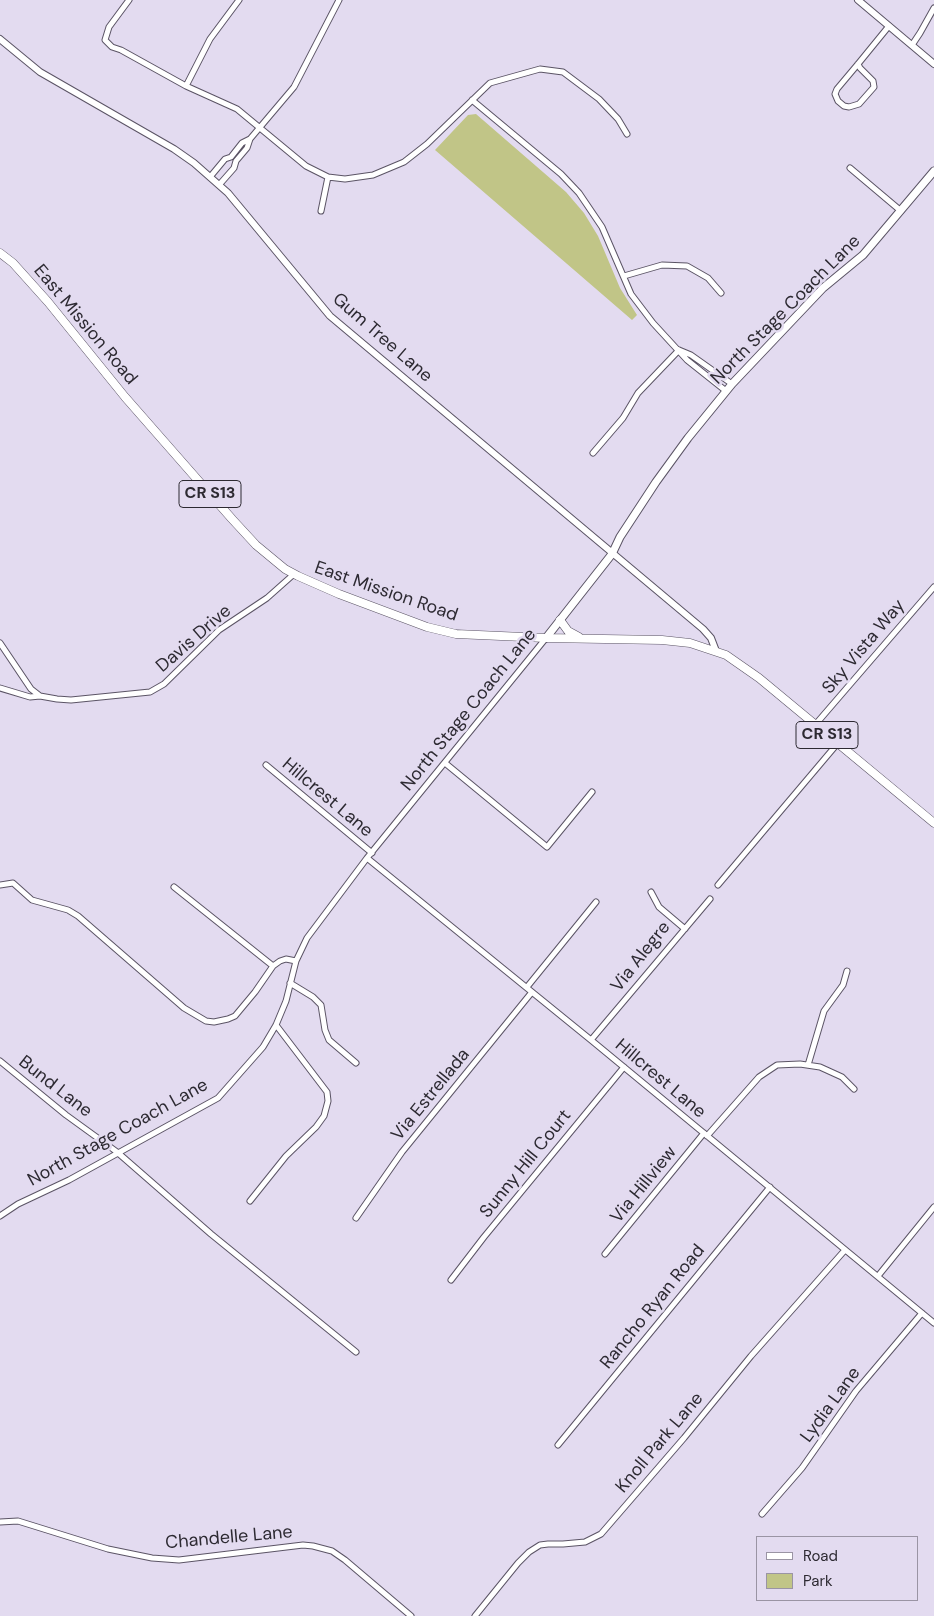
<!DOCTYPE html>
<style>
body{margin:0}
#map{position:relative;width:934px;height:1616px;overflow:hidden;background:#e3dbf0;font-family:"DM Sans",sans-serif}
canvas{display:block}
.legend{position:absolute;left:756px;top:1536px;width:162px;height:65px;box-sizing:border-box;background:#e3dbf0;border:1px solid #9a94a4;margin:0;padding:6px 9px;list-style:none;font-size:15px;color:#2d2a32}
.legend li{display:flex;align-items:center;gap:10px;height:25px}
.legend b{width:25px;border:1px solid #9a94a4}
</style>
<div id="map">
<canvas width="934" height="1616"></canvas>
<ul class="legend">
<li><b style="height:6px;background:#fff"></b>Road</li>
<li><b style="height:14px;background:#c1c587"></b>Park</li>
</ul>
</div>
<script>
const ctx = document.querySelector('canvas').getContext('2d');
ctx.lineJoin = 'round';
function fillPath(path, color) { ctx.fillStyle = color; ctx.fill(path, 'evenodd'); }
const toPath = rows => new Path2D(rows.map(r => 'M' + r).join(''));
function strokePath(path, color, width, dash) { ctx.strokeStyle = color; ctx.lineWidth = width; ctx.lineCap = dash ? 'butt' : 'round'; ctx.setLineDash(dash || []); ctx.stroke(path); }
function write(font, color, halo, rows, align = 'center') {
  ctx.font = font + ' "DM Sans",sans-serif'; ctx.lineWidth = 5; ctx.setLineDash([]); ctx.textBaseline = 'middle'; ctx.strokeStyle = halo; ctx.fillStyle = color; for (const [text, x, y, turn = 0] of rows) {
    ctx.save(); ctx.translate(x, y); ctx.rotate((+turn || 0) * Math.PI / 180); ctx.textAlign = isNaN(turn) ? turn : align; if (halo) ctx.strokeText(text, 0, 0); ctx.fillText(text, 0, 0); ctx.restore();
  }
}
fillPath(toPath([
 [476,114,566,192,584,213,598,236,620,288,637,315,632,320,435,150,468,115]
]), '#c1c587');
const minor = toPath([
 [129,0,109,27,105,40,112,47,121,50,186,86,237,109,306,166,328,177,345,179,373,175,404,162,427,144,490,83,540,69,563,72,599,99,618,119,627,134],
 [912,45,920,33,934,8],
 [858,64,860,68,873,81,874,87,859,104,849,107,844,106,838,101,835,94,837,89,858,64,889,26],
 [186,86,210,39,239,0],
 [472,100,561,174,579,193,602,227,631,294,653,323,687,360,726,391],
 [850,168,901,211],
 [210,177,225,159,231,157,242,143,250,139],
 [219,185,234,168,236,161,247,148,250,139,294,87,339,0],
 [321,211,328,177],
 [624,276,662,265,687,266,708,278,721,293],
 [679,350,691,355,732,384],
 [593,453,623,418,638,393,679,350],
 [0,643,31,689,40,696,57,699,71,700,150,692,164,684,219,630,267,598,294,574],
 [0,688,30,697,40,696],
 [815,725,934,587],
 [445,763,547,847,592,792],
 [266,765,372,853],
 [367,858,591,1040,934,1323],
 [0,885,13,883,32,900,68,910,78,916,184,1008,206,1021,214,1022,228,1019,235,1016,255,992,273,966,280,961,286,959,296,961],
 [718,885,838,743],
 [174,887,273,966],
 [651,892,659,907,685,929],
 [290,983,313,997,321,1005,325,1030,329,1040,356,1063],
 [527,987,596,902],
 [591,1040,710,899],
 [0,1061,66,1115,117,1152,211,1234,356,1352],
 [808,1065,824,1011,843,985,847,971],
 [707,1136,759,1077,777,1065,800,1064,820,1067,842,1077,854,1089],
 [250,1201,286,1156,316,1127,324,1116,328,1101,327,1092,276,1025],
 [0,1216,18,1204,69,1180,218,1098,263,1047,276,1025,286,1001,296,961,307,938,367,858,546,638],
 [356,1218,402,1152,532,992],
 [605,1254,704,1133],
 [878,1276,934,1207],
 [451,1280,484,1237,624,1067],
 [558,1445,770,1187],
 [762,1514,802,1468,856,1391,922,1313],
 [0,1522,18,1521,108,1549,152,1558,179,1560,303,1545,313,1546,332,1551,345,1560,411,1616],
 [475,1616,518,1563,529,1552,540,1545,548,1544,563,1544,585,1542,601,1534,684,1438,751,1356,845,1250]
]);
const tertiary = toPath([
 [858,0,934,64],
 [0,39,40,72,174,149,194,163,228,193,330,316,703,629,711,638,716,651]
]);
const secondary = toPath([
 [546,638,612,554,620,537,656,482,688,438,732,384,823,288,863,255,934,171]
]);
const primary = toPath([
 [0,253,13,263,48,302,125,397,232,519,256,545,285,569,298,576,339,594,427,627,456,634,546,638,662,640,690,643,726,655,759,678,934,823],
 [560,620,568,631,579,637]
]);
strokePath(minor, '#5b5465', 7);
strokePath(tertiary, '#5b5465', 8);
strokePath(secondary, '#5b5465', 9);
strokePath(primary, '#5b5465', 9);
strokePath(minor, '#fff', 5);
strokePath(tertiary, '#fff', 6);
strokePath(secondary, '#fff', 7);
strokePath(primary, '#fff', 8);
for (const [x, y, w] of [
 [210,494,62],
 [827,735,62]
]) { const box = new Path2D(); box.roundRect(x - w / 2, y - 13.5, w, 27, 4); ctx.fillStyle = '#e3dbf0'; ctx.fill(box); strokePath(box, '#2d2a32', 1); }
write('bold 16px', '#2d2a32', null, [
 ["CR S13",210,494],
 ["CR S13",827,735]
]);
write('18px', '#2d2a32', '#e3dbf0', [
 ["North Stage Coach Lane",786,310,-45],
 ["East Mission Road",85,325,50],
 ["Gum Tree Lane",382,338,41],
 ["East Mission Road",386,592,19],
 ["Davis Drive",194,639,-41],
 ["Sky Vista Way",864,647,-50],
 ["North Stage Coach Lane",469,710,-51],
 ["Hillcrest Lane",327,798,40],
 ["Via Alegre",641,957,-52],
 ["Hillcrest Lane",660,1079,40],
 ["Bund Lane",55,1087,38],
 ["Via Estrellada",431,1095,-51],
 ["North Stage Coach Lane",118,1133,-29],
 ["Sunny Hill Court",526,1164,-51],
 ["Via Hillview",644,1185,-51],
 ["Rancho Ryan Road",653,1307,-51],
 ["Lydia Lane",831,1405,-54],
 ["Knoll Park Lane",660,1443,-50],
 ["Chandelle Lane",229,1538,-5]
]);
</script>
